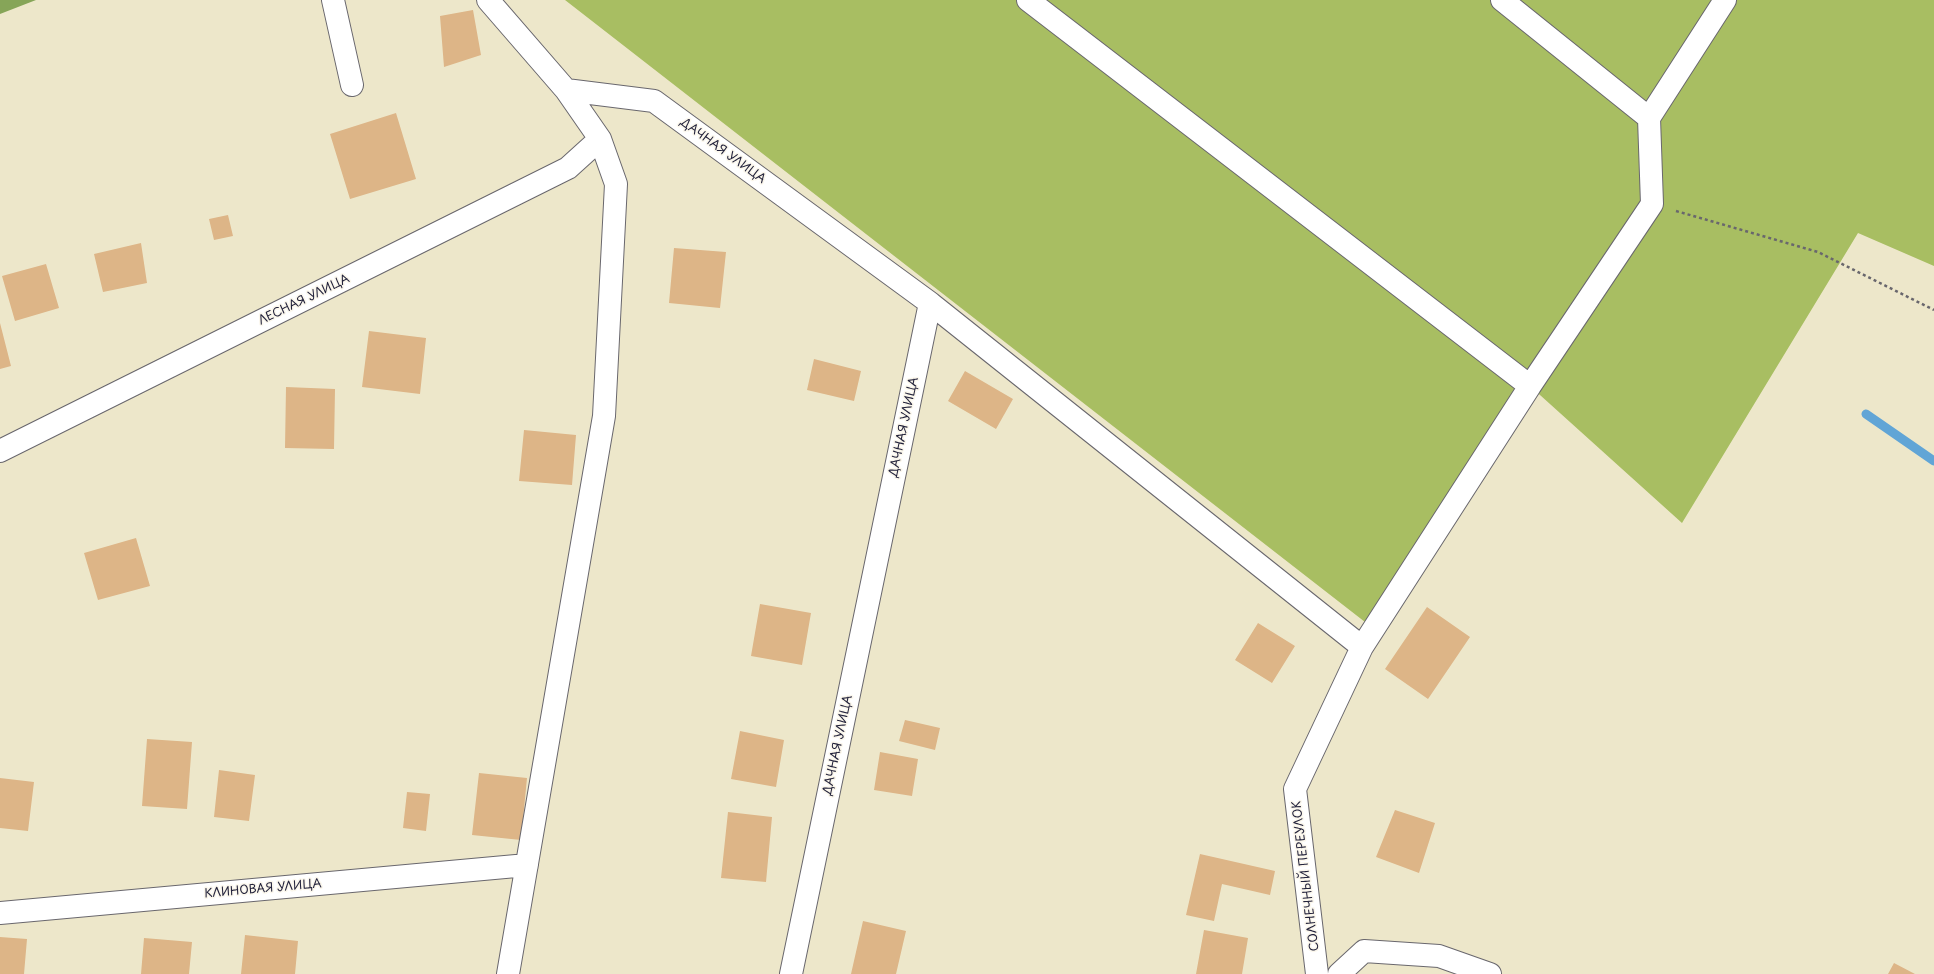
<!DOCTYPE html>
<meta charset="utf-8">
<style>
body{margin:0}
canvas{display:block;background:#ede7ca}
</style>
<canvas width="1934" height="974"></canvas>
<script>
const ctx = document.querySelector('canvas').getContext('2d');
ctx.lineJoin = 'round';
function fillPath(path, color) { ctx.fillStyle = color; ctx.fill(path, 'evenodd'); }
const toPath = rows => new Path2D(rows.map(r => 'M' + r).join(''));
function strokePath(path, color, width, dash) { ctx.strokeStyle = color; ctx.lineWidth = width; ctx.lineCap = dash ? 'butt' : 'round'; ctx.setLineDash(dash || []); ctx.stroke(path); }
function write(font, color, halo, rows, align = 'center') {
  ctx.font = font + ' "Playpen Sans",sans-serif'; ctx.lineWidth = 3; ctx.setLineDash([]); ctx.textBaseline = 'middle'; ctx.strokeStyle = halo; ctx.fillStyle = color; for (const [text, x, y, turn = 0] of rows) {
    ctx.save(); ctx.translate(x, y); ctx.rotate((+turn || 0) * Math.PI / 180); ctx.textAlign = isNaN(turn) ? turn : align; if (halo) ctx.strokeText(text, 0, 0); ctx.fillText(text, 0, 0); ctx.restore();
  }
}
fillPath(toPath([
 [565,0,1934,0,1934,266,1858,233,1682,523,1530,386,1374,629]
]), '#a8be62');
fillPath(toPath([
 [0,0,36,0,0,14]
]), '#86a558');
strokePath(toPath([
 [1866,414,1934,461]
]), '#61a5d6', 9);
fillPath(toPath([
 [473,10,481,55,444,67,440,16],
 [396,113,416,179,350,199,330,134],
 [228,215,233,236,214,240,209,219],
 [141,243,147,283,103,292,94,254],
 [674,248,726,252,720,308,669,303],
 [46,264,59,308,15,321,2,276],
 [0,323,11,366,0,369],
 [369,331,426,338,420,394,362,387],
 [814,359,861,371,854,401,807,390],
 [965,371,1013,399,996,429,948,401],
 [286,387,335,389,334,449,285,448],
 [524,430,576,435,572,485,519,481],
 [136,538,150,586,98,600,84,553],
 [760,604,811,613,802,665,751,656],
 [1427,607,1470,637,1428,699,1385,669],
 [1258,623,1295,646,1272,683,1235,660],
 [905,720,940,728,935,750,899,741],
 [740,731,784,740,776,787,731,779],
 [147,739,192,742,187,809,142,806],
 [880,752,918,759,912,796,874,790],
 [219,770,255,775,249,821,214,817],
 [479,773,527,778,521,840,472,835],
 [0,778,34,782,28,831,0,828],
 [407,792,430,794,426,831,403,828],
 [1395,810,1435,823,1419,873,1376,857],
 [728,812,772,817,766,882,721,878],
 [1200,854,1275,871,1270,895,1222,884,1214,921,1186,915],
 [863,921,906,931,896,974,851,974],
 [1204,930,1248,938,1242,974,1196,974],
 [245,935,298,941,295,974,241,974],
 [0,937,27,939,24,974,0,974],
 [144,938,192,942,189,974,141,974],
 [1894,963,1915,974,1888,974]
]), '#ddb587');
const minor = toPath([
 [333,0,352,85],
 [488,0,566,90,600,139,616,184,604,416,508,974],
 [1028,0,1530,386,1652,204,1649,118,1725,0],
 [1502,0,1649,118],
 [566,90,654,101,930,303,791,974],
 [930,303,1362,647],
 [0,451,568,168,600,139],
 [0,913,527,865],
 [1317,974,1295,789,1362,647,1530,386],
 [1339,974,1364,951,1439,956,1490,974]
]);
strokePath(minor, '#69676d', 24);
strokePath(toPath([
 [1676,211,1818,252,1934,310]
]), '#69676d', 2.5, [3, 3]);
strokePath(minor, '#fff', 22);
write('12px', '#22223b', '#fbf7ec', [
 ["ДАЧНАЯ УЛИЦА",723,151,36],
 ["ЛЕСНАЯ УЛИЦА",304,300,-26],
 ["ДАЧНАЯ УЛИЦА",904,427,-78],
 ["ДАЧНАЯ УЛИЦА",838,745,-78],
 ["СОЛНЕЧНЫЙ ПЕРЕУЛОК",1306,876,-97],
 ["КЛИНОВАЯ УЛИЦА",263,889,-5]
]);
</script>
